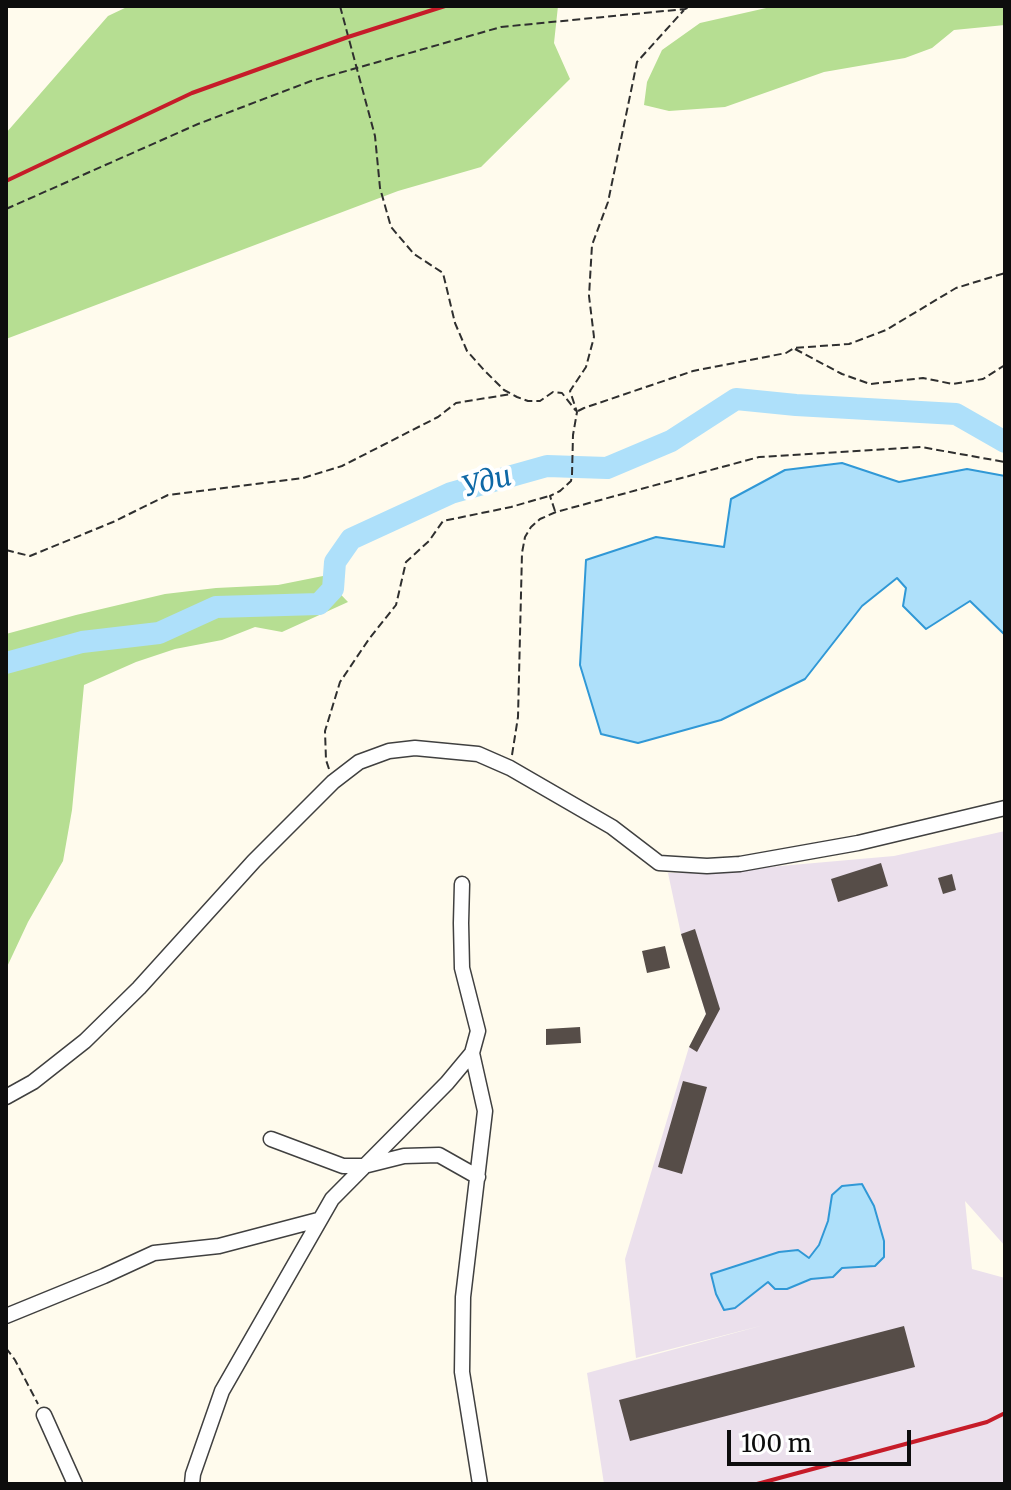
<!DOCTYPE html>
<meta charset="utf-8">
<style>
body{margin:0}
#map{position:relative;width:1011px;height:1490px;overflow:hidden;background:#fffbed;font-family:Merriweather,serif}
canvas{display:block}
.frame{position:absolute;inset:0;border:8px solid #0d0d0d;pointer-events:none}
.scale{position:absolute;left:727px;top:1430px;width:184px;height:36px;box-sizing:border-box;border:4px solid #0d0d0d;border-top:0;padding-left:10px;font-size:24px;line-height:28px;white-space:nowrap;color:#0d0d0d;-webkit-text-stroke:6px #fff;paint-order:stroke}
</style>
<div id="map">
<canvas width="1011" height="1490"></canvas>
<div class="frame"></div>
<div class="scale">100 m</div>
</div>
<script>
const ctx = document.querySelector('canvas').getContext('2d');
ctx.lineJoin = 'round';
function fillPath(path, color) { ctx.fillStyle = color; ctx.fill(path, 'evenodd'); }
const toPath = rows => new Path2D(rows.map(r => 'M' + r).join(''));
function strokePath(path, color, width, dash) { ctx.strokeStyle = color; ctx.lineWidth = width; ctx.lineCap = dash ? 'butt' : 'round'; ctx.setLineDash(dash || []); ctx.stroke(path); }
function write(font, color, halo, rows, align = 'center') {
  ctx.font = font + ' Merriweather,serif'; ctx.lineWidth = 8; ctx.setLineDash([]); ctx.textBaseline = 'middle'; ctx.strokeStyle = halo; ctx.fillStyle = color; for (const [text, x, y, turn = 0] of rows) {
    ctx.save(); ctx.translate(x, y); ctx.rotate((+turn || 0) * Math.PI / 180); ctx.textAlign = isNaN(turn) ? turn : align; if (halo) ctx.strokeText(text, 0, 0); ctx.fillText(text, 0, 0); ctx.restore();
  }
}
fillPath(toPath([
 [1005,831,1005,1246,965,1201,972,1269,1005,1278,1005,1484,604,1484,587,1373,764,1325,636,1358,625,1259,689,1047,706,1014,681,934,668,873,701,873,894,856]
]), '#ebe0ec');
fillPath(toPath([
 [129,6,558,6,554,43,570,79,481,167,398,191,6,339,6,133,108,16],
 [775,6,1005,6,1005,25,954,30,932,48,905,58,824,72,725,107,669,111,644,105,647,82,662,50,700,23],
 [323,576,348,602,282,632,255,627,222,640,175,649,136,662,84,685,72,810,63,861,28,922,6,969,6,634,76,615,165,594,216,588,278,585]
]), '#b6de92');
const water = toPath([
 [842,463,899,482,967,469,1005,476,1005,635,970,601,926,629,903,606,906,588,897,578,862,606,805,679,721,720,638,743,601,734,580,665,586,560,656,537,724,547,731,499,785,470,842,463],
 [862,1184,874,1206,884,1241,884,1257,875,1266,842,1268,833,1277,811,1279,787,1289,775,1289,768,1282,735,1308,724,1310,716,1294,711,1274,779,1252,798,1250,809,1258,819,1245,828,1221,832,1195,842,1186,862,1184]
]);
fillPath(water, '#aee0fa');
strokePath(water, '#3098d6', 2);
strokePath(toPath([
 [6,663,82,642,159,633,216,607,319,604,333,589,335,562,351,539,451,493,547,466,607,468,671,441,736,399,796,405,956,414,1005,442]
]), '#aee0fa', 22);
fillPath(toPath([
 [881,863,888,886,838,902,831,879],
 [952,874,956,890,943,894,938,878],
 [695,929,720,1009,697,1052,689,1047,706,1014,681,934],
 [665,946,670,968,647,973,642,951],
 [580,1027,581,1043,546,1045,546,1029],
 [683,1081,707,1087,682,1174,658,1167],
 [904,1326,915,1367,630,1441,619,1400]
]), '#564d48');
const minor = toPath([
 [472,1053,485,1111,463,1297,462,1372,480,1484],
 [6,1097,33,1082,85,1041,139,988,254,861,333,782,359,762,389,751,415,748,478,754,510,768,612,827,659,863,707,866,740,864,858,843,1005,808],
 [271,1139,343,1166,364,1166,404,1156,439,1155,478,1177],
 [6,1316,104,1276,154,1253,219,1246,318,1220],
 [44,1415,75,1484],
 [192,1484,193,1474,222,1391,332,1199,447,1083,472,1053,478,1031,462,968,461,923,462,884]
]);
strokePath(minor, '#404040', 17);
strokePath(toPath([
 [340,6,375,136,380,188,391,227,414,254,443,273,455,323,467,351,484,370,504,390,517,397,528,401,540,401,553,392,562,393,576,411],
 [6,209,198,124,311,81,501,27,685,9,692,6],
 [795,349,842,374,870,384,923,378,953,384,983,379,1005,365],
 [578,411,584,408,693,371,786,353,794,348,849,344,886,330,956,288,1005,273],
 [555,511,550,496,560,491,571,481,572,475,573,435,577,412,570,391,586,367,594,337,589,296,592,245,608,202,637,62,684,10],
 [6,550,30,556,113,522,168,495,303,478,342,466,438,417,456,403,511,394],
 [512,755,518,717,522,553,525,537,531,527,540,519,556,512,759,457,921,447,1005,462],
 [329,769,326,760,325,731,340,682,369,639,396,605,406,562,429,541,443,521,511,507,549,496],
 [6,1348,15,1360,38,1404]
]), '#2f2f2f', 2, [8, 4]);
strokePath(minor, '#fff', 14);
strokePath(toPath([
 [6,181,192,93,348,37,445,6],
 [757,1484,987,1422,1005,1413]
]), '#c61c29', 4);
write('italic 28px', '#0e68a6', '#fff', [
 ["Уди",487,483,-15]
]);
</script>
